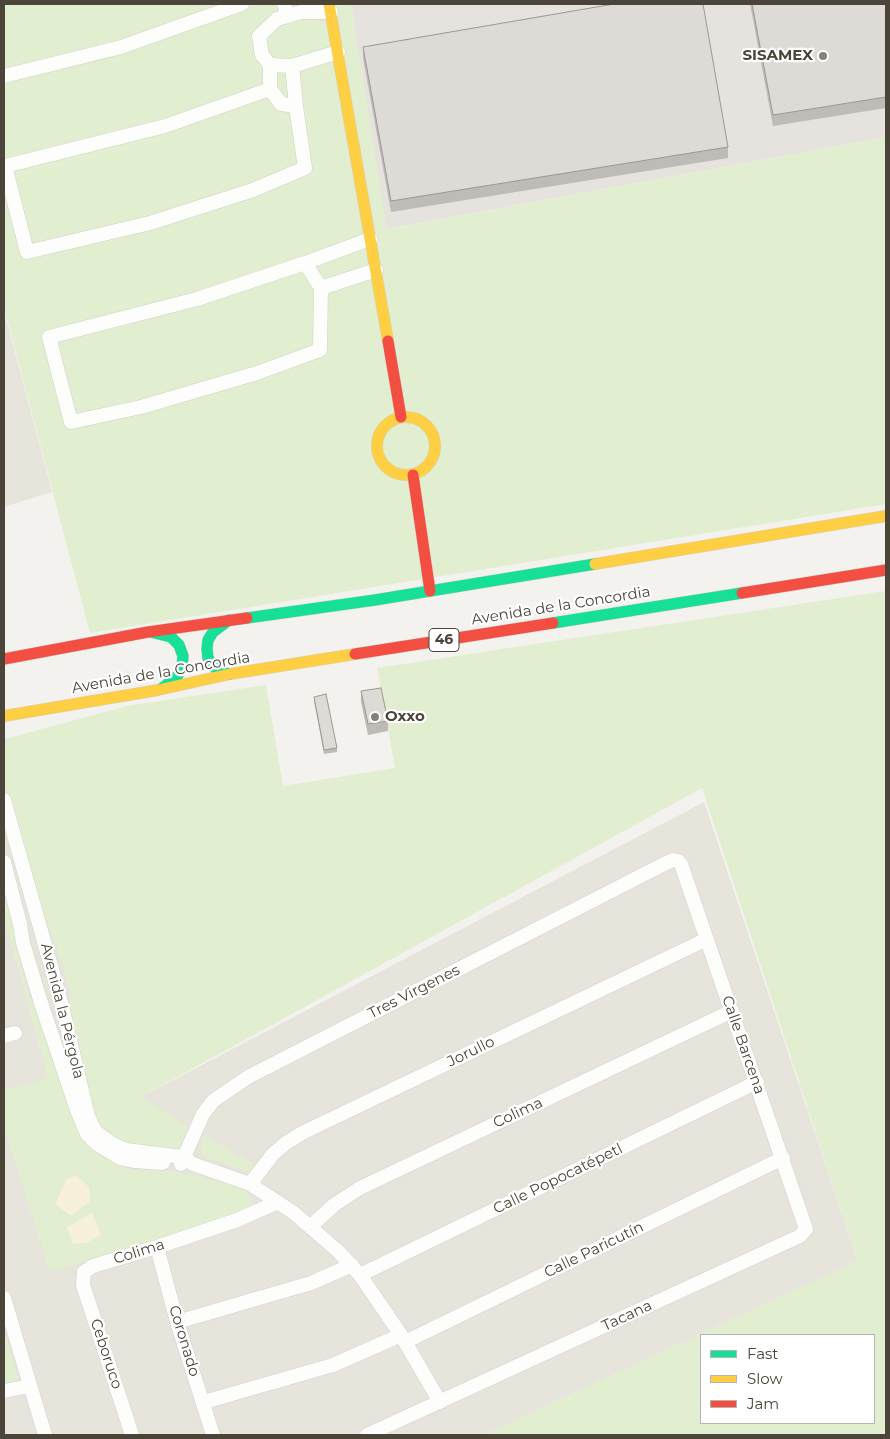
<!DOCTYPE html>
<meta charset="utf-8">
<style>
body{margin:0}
#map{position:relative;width:890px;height:1439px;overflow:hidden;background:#f4f2ee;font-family:Montserrat,sans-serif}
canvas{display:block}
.frame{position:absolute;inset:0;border:5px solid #4b4439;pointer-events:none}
.legend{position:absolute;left:700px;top:1334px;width:175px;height:90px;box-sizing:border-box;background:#fff;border:1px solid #b7b4b0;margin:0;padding:6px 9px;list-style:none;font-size:15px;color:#4b4439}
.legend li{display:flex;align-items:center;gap:10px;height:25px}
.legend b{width:25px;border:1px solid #b7b4b0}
</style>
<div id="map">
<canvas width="890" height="1439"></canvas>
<div class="frame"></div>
<ul class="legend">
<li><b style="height:6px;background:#16e098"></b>Fast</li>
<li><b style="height:6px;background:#ffcf43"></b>Slow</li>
<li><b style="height:6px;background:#f24e42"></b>Jam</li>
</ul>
</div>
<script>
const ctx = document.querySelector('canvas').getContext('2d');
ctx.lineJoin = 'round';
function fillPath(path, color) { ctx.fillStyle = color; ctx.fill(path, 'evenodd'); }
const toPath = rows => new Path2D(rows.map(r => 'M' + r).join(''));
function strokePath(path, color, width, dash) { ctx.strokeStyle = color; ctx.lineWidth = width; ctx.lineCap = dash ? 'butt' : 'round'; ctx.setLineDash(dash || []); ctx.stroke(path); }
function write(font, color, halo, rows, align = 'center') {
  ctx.font = font + ' Montserrat,sans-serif'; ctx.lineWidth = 4.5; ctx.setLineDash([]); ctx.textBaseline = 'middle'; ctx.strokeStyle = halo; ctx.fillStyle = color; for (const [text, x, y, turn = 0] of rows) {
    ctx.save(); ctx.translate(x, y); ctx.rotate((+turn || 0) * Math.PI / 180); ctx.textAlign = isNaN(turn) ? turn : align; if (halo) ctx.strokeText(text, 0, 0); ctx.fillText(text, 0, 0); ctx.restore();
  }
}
fillPath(toPath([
 [4,311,52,492,4,507],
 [9,738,141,1097,704,802,858,1261,484,1435,4,1435,4,739]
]), '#e7e4dc');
fillPath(toPath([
 [351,4,886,4,886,137,386,229]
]), '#e6e2de');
fillPath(toPath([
 [4,4,351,4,387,229,886,137,886,504,90,633,4,308],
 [886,591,886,1435,484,1435,858,1261,702,788,141,1097,188,1126,181,1148,175,1151,126,1146,101,1129,94,1117,73,1034,70,994,54,937,40,916,4,785,4,747,9,738,127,706,266,685,283,786,395,768,377,668],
 [701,1335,874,1335,874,1423,701,1423],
 [4,872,19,931,18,952,28,995,50,1033,81,1135,91,1148,108,1160,131,1170,173,1171,246,1188,251,1198,252,1205,249,1211,50,1272,4,1127,4,1091,48,1078,4,917],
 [204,1135,259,1167,249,1172,205,1157,200,1152],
 [4,1330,19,1382,4,1385]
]), '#e1eecf');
fillPath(toPath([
 [76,1175,89,1187,90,1201,71,1216,55,1204,66,1180],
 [92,1213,101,1235,86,1243,73,1244,67,1227]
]), '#f7f0da');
const street = toPath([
 [284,4,288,16],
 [331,12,301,12,277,19,259,36,262,55,270,65,292,66,338,52],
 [270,65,270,89,281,104,296,106,292,66],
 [4,76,121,47,242,4],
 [270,89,165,126,5,166,27,252,150,223,253,190,305,168,296,106],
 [370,239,305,263,321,288,376,270],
 [305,263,197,299,49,337,71,422,141,407,257,373,320,350,321,288],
 [4,800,60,998,88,1116,95,1131,111,1143,126,1150,183,1157,193,1164,250,1184,294,1213,339,1252,360,1275,401,1335,440,1402],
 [4,862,20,924,23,943,41,1003,77,1110,87,1134,97,1144,120,1158,134,1161,163,1163],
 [4,1036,15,1033],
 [181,1164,203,1114,213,1101,248,1077,668,862,673,860,678,861,681,864,806,1229,800,1236,367,1435],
 [250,1184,273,1154,286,1143,304,1132,707,939],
 [311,1226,334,1205,360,1188,732,1011],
 [157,1247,177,1322,213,1435],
 [360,1275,757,1082],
 [4,1298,45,1435],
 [177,1322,311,1283,352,1265],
 [405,1342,783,1158],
 [4,1391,30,1386],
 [204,1402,333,1365,401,1335],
 [132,1435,83,1285,84,1272,93,1266,157,1247,237,1220,278,1202]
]);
const fast = toPath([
 [247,618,375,600,595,564],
 [229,620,213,632,208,640,207,649,208,658,213,666,221,672,230,674],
 [553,623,742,593],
 [150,632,171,637,179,645,183,656,182,667,177,677,161,689]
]);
const slow = toPath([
 [329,4,388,341],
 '377 446a29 29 0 1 1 58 0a29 29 0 1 1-58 0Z',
 [595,564,886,516],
 [4,716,158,690,230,674,355,654]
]);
const jam = toPath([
 [388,341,401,417],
 [413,475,430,591],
 [742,593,886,570],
 [355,654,553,623],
 [4,659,148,632,247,618]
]);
strokePath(street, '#d2d0cb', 15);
strokePath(fast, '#d3cfc5', 12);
strokePath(slow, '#d3cfc5', 12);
strokePath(jam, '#d3cfc5', 12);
strokePath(street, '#fdfdfc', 14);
strokePath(fast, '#16e098', 11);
strokePath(slow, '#ffcf43', 11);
strokePath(jam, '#f24e42', 11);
fillPath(toPath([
 [750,4,886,4,886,108,773,126],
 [363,47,728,147,728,158,391,212,363,58],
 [361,691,388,721,388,731,368,735,361,702],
 [314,697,337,748,337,752,324,754,314,701]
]), '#bfbcb8');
const building = toPath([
 [614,4,703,4,728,147,391,201,363,47,614,4],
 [752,4,886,4,886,97,773,115,752,4],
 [381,688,388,721,368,724,361,691,381,688],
 [326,694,337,748,324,750,314,697,326,694]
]);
fillPath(building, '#dedbd6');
strokePath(building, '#9b9996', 1);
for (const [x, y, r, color] of [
 [823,56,5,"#868178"],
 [375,717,5,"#868178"]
]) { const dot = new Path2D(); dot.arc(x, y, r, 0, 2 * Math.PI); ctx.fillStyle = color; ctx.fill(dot); strokePath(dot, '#fff', 2); }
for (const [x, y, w] of [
 [444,640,30]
]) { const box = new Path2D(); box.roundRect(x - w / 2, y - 11.5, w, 23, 4); ctx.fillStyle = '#fff'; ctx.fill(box); strokePath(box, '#4b4439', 1); }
write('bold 14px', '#4b4439', null, [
 ["46",444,640]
]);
write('bold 15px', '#4b4439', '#fff', [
 ["SISAMEX",813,56],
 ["Oxxo",385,717,"left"]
], 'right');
write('15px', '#4b4439', '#fff', [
 ["Avenida de la Concordia",561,606,-9],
 ["Avenida de la Concordia",161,673,-10],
 ["Tres Virgenes",414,992,-27],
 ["Avenida la Pérgola",62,1011,76],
 ["Calle Barcena",743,1045,71],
 ["Jorullo",471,1052,-26],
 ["Colima",518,1113,-25],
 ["Calle Popocatépetl",558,1179,-26],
 ["Calle Paricutín",594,1250,-26],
 ["Colima",139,1252,-17],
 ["Tacana",627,1316,-25],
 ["Coronado",184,1341,73],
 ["Ceboruco",106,1354,72]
]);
</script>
